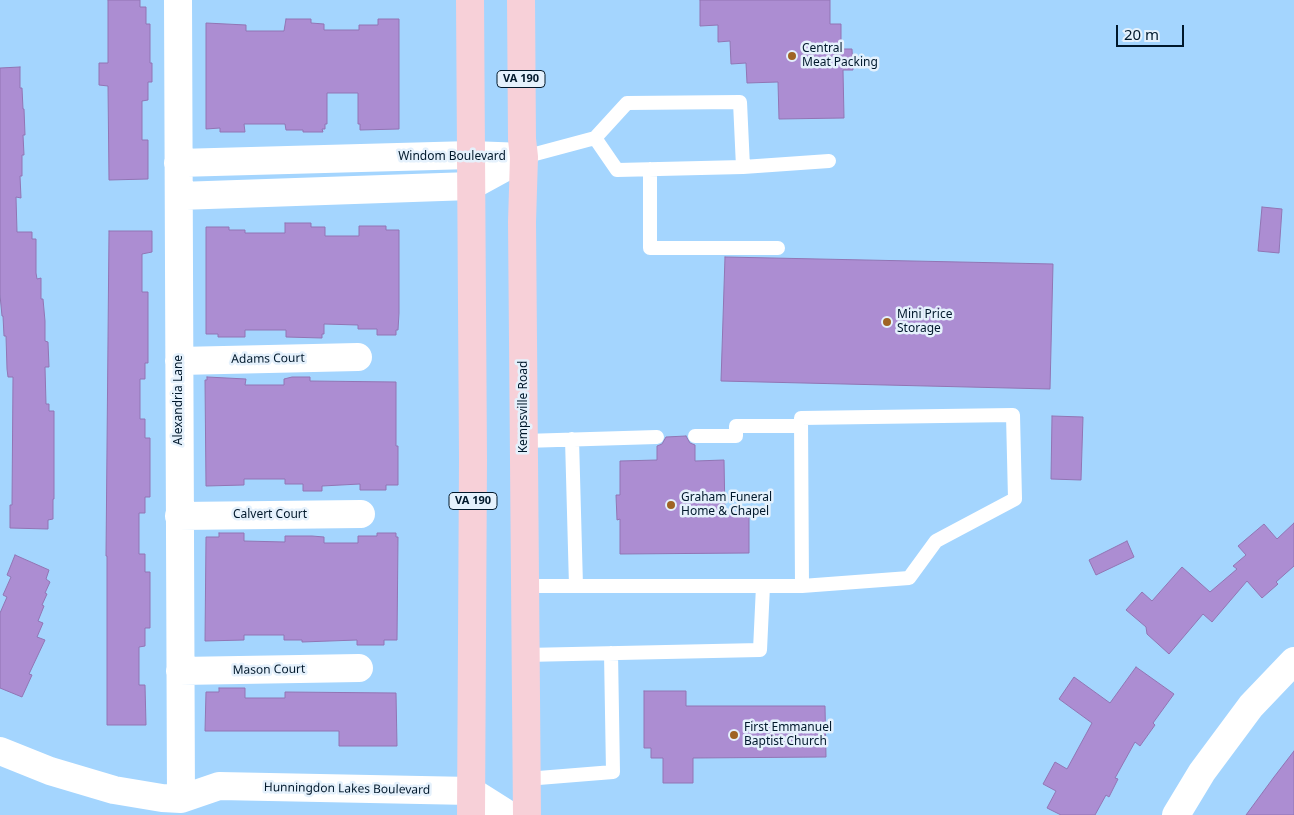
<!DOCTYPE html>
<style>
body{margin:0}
#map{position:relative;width:1294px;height:815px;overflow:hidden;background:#a4d5fe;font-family:"Noto Sans",sans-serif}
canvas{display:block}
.scale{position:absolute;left:1116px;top:25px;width:68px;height:22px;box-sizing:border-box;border:2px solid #01182b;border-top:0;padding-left:6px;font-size:15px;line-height:18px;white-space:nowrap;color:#01182b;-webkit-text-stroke:4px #e5f1fc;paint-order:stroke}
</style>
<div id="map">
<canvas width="1294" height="815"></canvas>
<div class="scale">20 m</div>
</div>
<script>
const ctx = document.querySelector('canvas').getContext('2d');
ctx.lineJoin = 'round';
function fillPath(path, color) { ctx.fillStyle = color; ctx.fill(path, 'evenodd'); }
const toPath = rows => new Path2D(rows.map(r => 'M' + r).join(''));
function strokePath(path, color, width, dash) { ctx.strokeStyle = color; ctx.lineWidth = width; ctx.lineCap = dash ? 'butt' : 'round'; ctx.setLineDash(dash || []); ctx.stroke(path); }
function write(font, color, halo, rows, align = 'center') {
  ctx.font = font + ' "Noto Sans",sans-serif'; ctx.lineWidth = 5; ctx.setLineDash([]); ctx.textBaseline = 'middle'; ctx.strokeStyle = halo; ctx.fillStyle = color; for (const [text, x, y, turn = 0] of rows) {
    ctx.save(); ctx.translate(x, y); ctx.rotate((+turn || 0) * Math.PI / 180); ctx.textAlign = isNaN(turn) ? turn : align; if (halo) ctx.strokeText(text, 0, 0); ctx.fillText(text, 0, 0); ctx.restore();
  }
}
const building = toPath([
 [108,0,140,0,140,7,146,7,146,24,150,24,150,63,152,63,152,82,148,82,148,100,142,101,142,140,148,140,148,179,109,180,108,86,99,85,99,63,108,63,108,0],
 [700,0,830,0,830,24,841,24,841,49,852,49,853,70,843,70,844,118,779,119,778,82,747,83,746,63,731,64,730,41,718,42,718,25,700,26,700,0],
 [286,19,311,19,311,23,324,24,324,30,359,30,359,25,378,25,378,19,399,19,399,129,360,130,360,124,358,124,358,93,327,93,327,124,325,124,325,129,322,129,323,132,303,132,303,130,286,130,285,124,244,124,245,132,220,132,220,128,206,129,206,23,246,25,246,31,284,31,286,19],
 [20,67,20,88,22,88,23,109,24,109,25,135,23,135,24,155,22,155,22,176,20,176,21,198,16,197,17,232,32,232,32,239,36,239,36,273,37,279,41,278,41,299,43,299,45,321,45,341,48,342,49,367,45,367,46,404,49,404,49,411,54,411,54,499,53,499,53,519,48,520,48,529,10,528,10,505,12,505,13,377,8,377,7,369,6,336,4,336,3,316,2,316,0,295,0,68,20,67],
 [1262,207,1282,209,1279,253,1258,251,1262,207],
 [285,223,311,223,311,227,325,227,325,236,359,236,359,226,386,226,386,230,399,230,399,313,398,330,396,330,396,335,377,335,377,329,358,329,358,325,324,324,324,334,322,334,322,338,286,337,286,330,245,330,245,337,218,337,218,334,206,334,206,227,229,227,229,230,245,230,245,233,285,233,285,223],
 [109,231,152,231,152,252,142,254,142,292,148,292,148,363,145,363,145,379,140,379,140,419,145,419,145,438,150,438,150,497,145,497,145,513,139,513,139,554,145,554,145,572,150,572,150,628,145,628,145,646,139,647,139,685,145,685,146,725,107,725,107,556,106,556,109,231],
 [725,257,1053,264,1050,389,721,381,725,257],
 [207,377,246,379,245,385,284,385,284,379,292,377,310,377,310,381,396,382,396,446,398,446,398,485,386,485,386,490,360,490,360,484,322,486,322,491,303,491,303,484,285,484,285,479,244,479,244,485,206,486,205,380,207,380,207,377],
 [1052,416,1083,417,1081,480,1051,479,1052,416],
 [686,436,690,443,695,445,695,461,724,460,725,515,749,515,749,553,620,554,620,519,617,520,616,495,620,495,620,461,657,460,657,446,662,444,666,437,686,436],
 [1294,523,1294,566,1276,582,1278,584,1262,598,1247,581,1212,622,1203,614,1169,654,1147,634,1146,627,1126,610,1142,592,1152,601,1182,567,1210,592,1237,569,1233,566,1246,555,1238,546,1264,524,1277,539,1294,523],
 [219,533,244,533,244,541,285,542,285,536,312,536,324,537,324,543,358,543,358,536,377,536,377,533,396,533,396,537,398,537,397,640,384,640,384,645,357,645,357,640,302,642,302,640,284,640,284,635,244,635,244,640,205,641,206,537,219,537,219,533],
 [1127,541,1134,557,1096,575,1089,560,1127,541],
 [15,555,49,570,46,579,50,582,45,593,47,594,42,605,44,606,38,621,43,623,37,637,45,640,29,674,32,675,22,697,0,688,0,613,7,597,3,595,11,577,7,575,15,555],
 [1136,667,1174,694,1153,723,1155,725,1140,746,1135,742,1115,778,1118,779,1109,797,1106,795,1095,815,1061,815,1047,808,1056,791,1043,784,1055,762,1067,769,1092,723,1059,699,1074,677,1110,703,1136,667],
 [219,688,245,688,245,698,285,698,285,692,396,693,397,746,339,746,339,731,205,731,206,692,219,692,219,688],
 [644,691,686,691,686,706,825,706,826,757,693,758,693,783,663,783,663,758,651,758,651,748,644,748,644,691],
 [1294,751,1294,815,1246,815,1274,777,1294,751]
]);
fillPath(building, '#ac8dd2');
strokePath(building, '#9175b4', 1);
strokePath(toPath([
 [524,157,595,138,627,103,740,102,743,167,617,170,595,138],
 [743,167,829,161],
 [650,169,650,248,778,248],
 [695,436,736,436,736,426,801,426],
 [572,439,576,586],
 [524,441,657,437],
 [525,586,802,586,909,578,936,541,1015,499,1013,415,801,418,802,586],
 [525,655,760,650,763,586],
 [526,779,613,772,611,653]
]), '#fff', 14);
strokePath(toPath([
 [178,0,181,799],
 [178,163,471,155,524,157],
 [179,196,471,186,524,157],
 [179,361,358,357],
 [179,516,361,514],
 [180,671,359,668],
 [0,751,50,771,114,790,162,798,181,799,219,786,471,791,509,815],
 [1176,815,1202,772,1251,706,1294,661]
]), '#fff', 28);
strokePath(toPath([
 [470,0,473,459,471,815],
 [521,0,522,139,524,157,522,222,527,815]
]), '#f7d0d8', 28);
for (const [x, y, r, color] of [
 [792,56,5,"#9f6424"],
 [887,322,5,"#9f6424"],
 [671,505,5,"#9f6424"],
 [734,735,5,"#9f6424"]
]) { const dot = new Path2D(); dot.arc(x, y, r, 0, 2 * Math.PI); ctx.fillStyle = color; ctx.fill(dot); strokePath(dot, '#e5f1fc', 2); }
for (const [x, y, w] of [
 [521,79,48],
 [473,501,48]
]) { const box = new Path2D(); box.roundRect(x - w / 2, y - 8.5, w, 17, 4); ctx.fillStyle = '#e5f1fc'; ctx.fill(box); strokePath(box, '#01182b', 1); }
write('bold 11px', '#01182b', null, [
 ["VA 190",521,79],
 ["VA 190",473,501]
]);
write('12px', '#01182b', '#e5f1fc', [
 ["Central",802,49],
 ["Meat Packing",802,63],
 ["Mini Price",897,315],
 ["Storage",897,329],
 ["Graham Funeral",681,498],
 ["Home & Chapel",681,512],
 ["First Emmanuel",744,728],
 ["Baptist Church",744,742]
], 'left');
write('12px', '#01182b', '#e5f1fc', [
 ["Windom Boulevard",452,157],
 ["Adams Court",268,359,-1],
 ["Alexandria Lane",179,400,-90],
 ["Kempsville Road",524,407,-90],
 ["Calvert Court",270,515],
 ["Mason Court",269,670,-1],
 ["Hunningdon Lakes Boulevard",347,789,1]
]);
</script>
